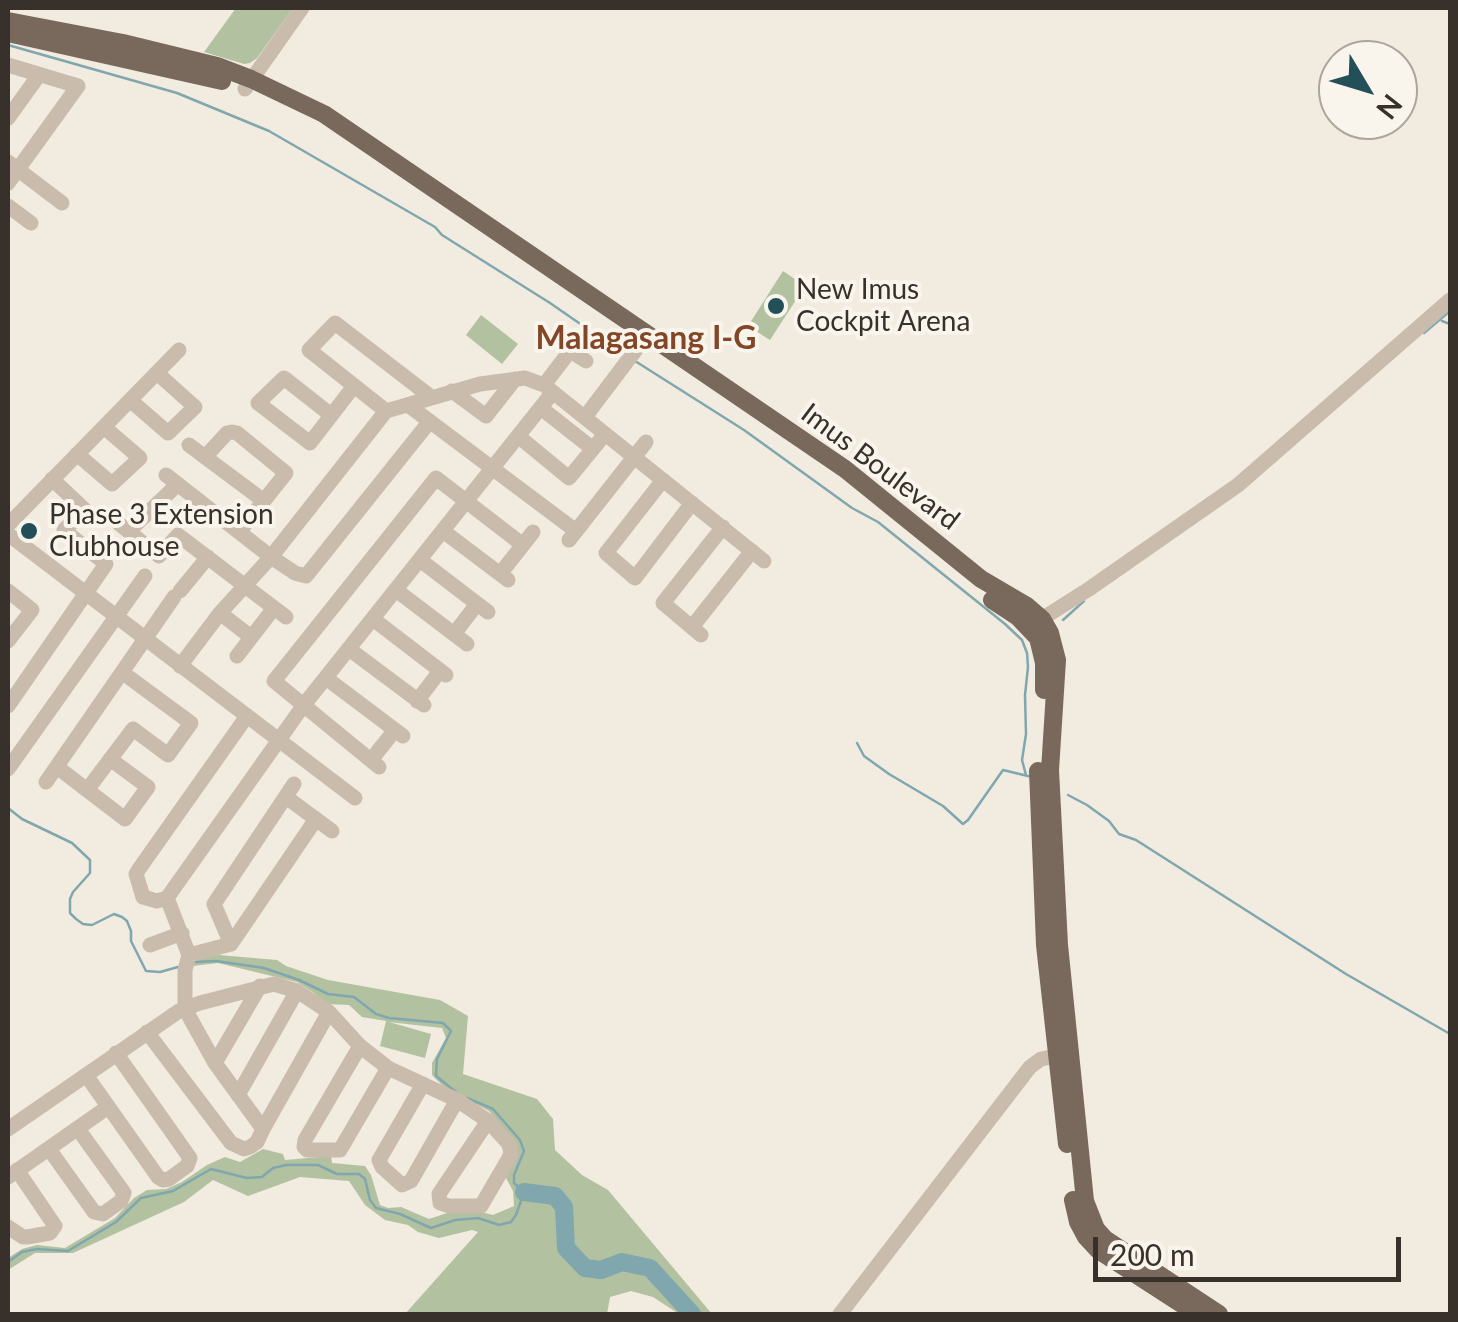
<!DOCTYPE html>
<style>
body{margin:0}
#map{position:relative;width:1458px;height:1322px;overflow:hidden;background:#f2ebe0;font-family:Lato,sans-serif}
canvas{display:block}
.frame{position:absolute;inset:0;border:10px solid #38302a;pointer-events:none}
.north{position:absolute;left:1318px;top:40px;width:100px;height:100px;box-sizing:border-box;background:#f9f5ec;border:2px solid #aca69e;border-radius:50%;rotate:128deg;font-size:28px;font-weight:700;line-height:40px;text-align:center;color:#38302a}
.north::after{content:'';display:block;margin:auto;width:35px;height:45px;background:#224f58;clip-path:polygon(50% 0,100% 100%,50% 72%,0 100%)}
.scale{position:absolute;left:1093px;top:1237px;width:308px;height:45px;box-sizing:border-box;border:5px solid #38302a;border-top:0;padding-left:12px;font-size:30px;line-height:35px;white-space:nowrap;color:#38302a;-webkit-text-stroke:8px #f9f5ec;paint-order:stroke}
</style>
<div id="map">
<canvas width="1458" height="1322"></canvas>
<div class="frame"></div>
<div class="north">N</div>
<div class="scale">200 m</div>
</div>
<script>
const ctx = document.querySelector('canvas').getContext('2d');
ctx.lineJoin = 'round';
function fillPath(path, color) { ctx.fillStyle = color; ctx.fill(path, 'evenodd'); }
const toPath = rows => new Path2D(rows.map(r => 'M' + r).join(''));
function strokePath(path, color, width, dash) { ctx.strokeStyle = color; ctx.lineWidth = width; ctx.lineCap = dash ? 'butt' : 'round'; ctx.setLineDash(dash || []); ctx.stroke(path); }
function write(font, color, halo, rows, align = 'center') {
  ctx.font = font + ' Lato,sans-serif'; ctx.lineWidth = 8; ctx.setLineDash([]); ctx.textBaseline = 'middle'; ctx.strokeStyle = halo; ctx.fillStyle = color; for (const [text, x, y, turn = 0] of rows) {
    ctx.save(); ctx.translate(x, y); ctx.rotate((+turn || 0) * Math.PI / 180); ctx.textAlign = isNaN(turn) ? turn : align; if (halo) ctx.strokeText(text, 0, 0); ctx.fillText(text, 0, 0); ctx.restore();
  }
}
fillPath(toPath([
 [236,8,293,8,257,58,250,63,244,64,204,52],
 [783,271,805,286,770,340,748,326],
 [481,315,518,344,502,364,466,335],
 [219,955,277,960,286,966,328,980,440,1000,468,1016,463,1074,537,1099,553,1119,555,1150,582,1175,608,1190,712,1314,679,1314,653,1297,631,1291,610,1297,607,1314,405,1314,478,1232,472,1230,439,1238,418,1232,408,1225,385,1220,365,1205,349,1181,300,1177,248,1196,213,1180,184,1202,73,1253,35,1253,8,1270,8,1258,22,1249,37,1245,65,1248,115,1218,134,1198,147,1190,166,1189,182,1182,207,1165,225,1157,240,1162,263,1149,283,1154,285,1160,331,1156,332,1163,365,1166,371,1175,380,1205,388,1208,401,1207,429,1219,456,1210,481,1212,493,1215,514,1206,513,1191,505,1176,516,1152,501,1125,489,1111,444,1087,432,1075,432,1063,446,1038,442,1028,389,1022,431,1034,425,1058,380,1046,386,1021,362,1017,349,1005,326,1004,313,992,297,982,218,963,193,966,194,958]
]), '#b2c1a0');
strokePath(toPath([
 [8,45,177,93,269,131,435,227,442,235,550,303,618,350],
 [1442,321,1450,324],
 [1424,333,1450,311],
 [635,361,744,430,852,508,878,522,1005,624,1022,640,1027,653,1028,667,1025,695,1026,734,1022,760,1026,775],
 [1063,620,1084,601],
 [857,743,864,756,889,774,943,806,963,824,968,820,1003,770,1032,777],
 [1068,795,1087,805,1109,821,1119,834,1136,840,1346,974,1450,1034],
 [8,808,22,819,72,843,90,860,90,873,73,892,70,899,70,913,76,919,83,924,92,925,114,914,122,917,127,921,131,931,131,941,146,971,160,972,178,967],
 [195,962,216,961,264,968,299,980,328,994,354,997,376,1014,389,1018,443,1023,451,1031,437,1059,436,1076,456,1092],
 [8,1262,22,1252,37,1249,68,1251,116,1222,141,1198,173,1191,211,1169,247,1178,262,1177,273,1168,286,1165,318,1165,337,1174,359,1174,365,1179,370,1200,376,1208,400,1214,431,1228,455,1220,467,1219,478,1218,499,1225,511,1222,516,1215,524,1192,514,1183,514,1175,524,1151,520,1140,493,1109,467,1098]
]), '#80a7ae', 2.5);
strokePath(toPath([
 [524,1192,555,1196,564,1207,566,1248,585,1268,601,1270,622,1262,650,1268,692,1314]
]), '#80a7ae', 18);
strokePath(toPath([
 [8,65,78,86,8,183],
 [245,89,302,8],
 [8,118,39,75],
 [8,162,62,203],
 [8,206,31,223],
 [544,385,570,351,586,361],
 [452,391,486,416,515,379],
 [130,400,168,433,195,407,157,373],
 [408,405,576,531],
 [541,408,593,449],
 [386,411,309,350,335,323,431,397],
 [331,415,284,378,258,403,310,443,354,386],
 [585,417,647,335],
 [518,436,569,478,605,434],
 [189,445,264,501],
 [77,454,112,484,140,458,104,427],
 [205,457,227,433,232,432,237,433,286,473,239,532],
 [166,475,271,557,295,573,306,576,430,421],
 [663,480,606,553,635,578,692,503],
 [117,522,159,556,178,535,286,617],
 [8,525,179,350],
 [129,531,178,484],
 [443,531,508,580],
 [8,534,355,798],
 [569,540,646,442],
 [420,560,488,612],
 [500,574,533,532],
 [396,590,467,644],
 [8,591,32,610,8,641],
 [180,591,208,557],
 [220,613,251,637],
 [373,619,446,675],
 [1032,625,1089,589,1238,485,1450,300],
 [692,627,752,551],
 [454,634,477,604],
 [701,635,663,603,723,527],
 [349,649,424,705],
 [237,656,274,608],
 [180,666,220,613,271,557,386,411,480,384,525,378,544,385,764,561],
 [326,678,403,736],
 [417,701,440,671],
 [8,706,106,564,64,530,85,510,52,479],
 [247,716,139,869,136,874,143,897,157,901,167,898,303,706,553,392],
 [371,760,395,730],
 [57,767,125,819,148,787,110,759],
 [379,767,274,681,436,478,523,545],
 [8,769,145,576],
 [46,782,174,597],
 [87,790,133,729,168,755,191,723,123,673],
 [286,797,332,831],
 [167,898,189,955,185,970,185,1009,215,1063,263,1129,329,1012],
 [231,944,214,904,294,784],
 [150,945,182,933],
 [189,955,231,944,316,819],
 [147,1032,231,1143,244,1149,250,1147,257,1142,263,1129],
 [360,1046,305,1140,304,1147,307,1150,340,1150,388,1068],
 [215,1063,260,986],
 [86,1075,158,1177,163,1180,169,1179,187,1166,190,1158,116,1053],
 [423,1084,379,1160,382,1167,402,1185,411,1181,457,1100],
 [238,1095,297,991],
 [8,1129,179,1011,200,1003,274,984,297,991,329,1012,360,1046,388,1068,457,1100,488,1121,509,1144,511,1153,509,1158,481,1206,449,1206,440,1203,439,1194,488,1121],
 [49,1149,94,1212,103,1214,121,1201,124,1193,78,1129],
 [8,1177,108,1107],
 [8,1227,23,1237,27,1237,50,1233,55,1226,17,1170],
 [840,1314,1030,1067,1041,1059,1066,1054]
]), '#cabcac', 15);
strokePath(toPath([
 [8,21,123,43,217,66,251,79,324,114,845,469,981,579,1027,606,1042,619,1050,633,1057,660,1050,770,1059,945,1085,1201,1096,1229,1105,1239,1219,1314],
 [8,33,222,81],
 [992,600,1018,617,1038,638,1044,663,1044,690],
 [1038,771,1045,945,1067,1144],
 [1073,1200,1078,1222,1086,1237,1098,1250,1197,1314]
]), '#79695c', 18);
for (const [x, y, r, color] of [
 [776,306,10,"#224f58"],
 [29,531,10,"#224f58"]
]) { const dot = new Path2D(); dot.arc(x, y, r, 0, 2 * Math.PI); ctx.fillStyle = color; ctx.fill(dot); strokePath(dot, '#f9f5ec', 4); }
write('28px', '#38302a', '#f9f5ec', [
 ["New Imus",796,290],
 ["Cockpit Arena",796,322],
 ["Phase 3 Extension",49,515],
 ["Clubhouse",49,547]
], 'left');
write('28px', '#38302a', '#f9f5ec', [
 ["Imus Boulevard",880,467,37]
]);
write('bold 32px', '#834627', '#f9f5ec', [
 ["Malagasang I-G",646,339]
]);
</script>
